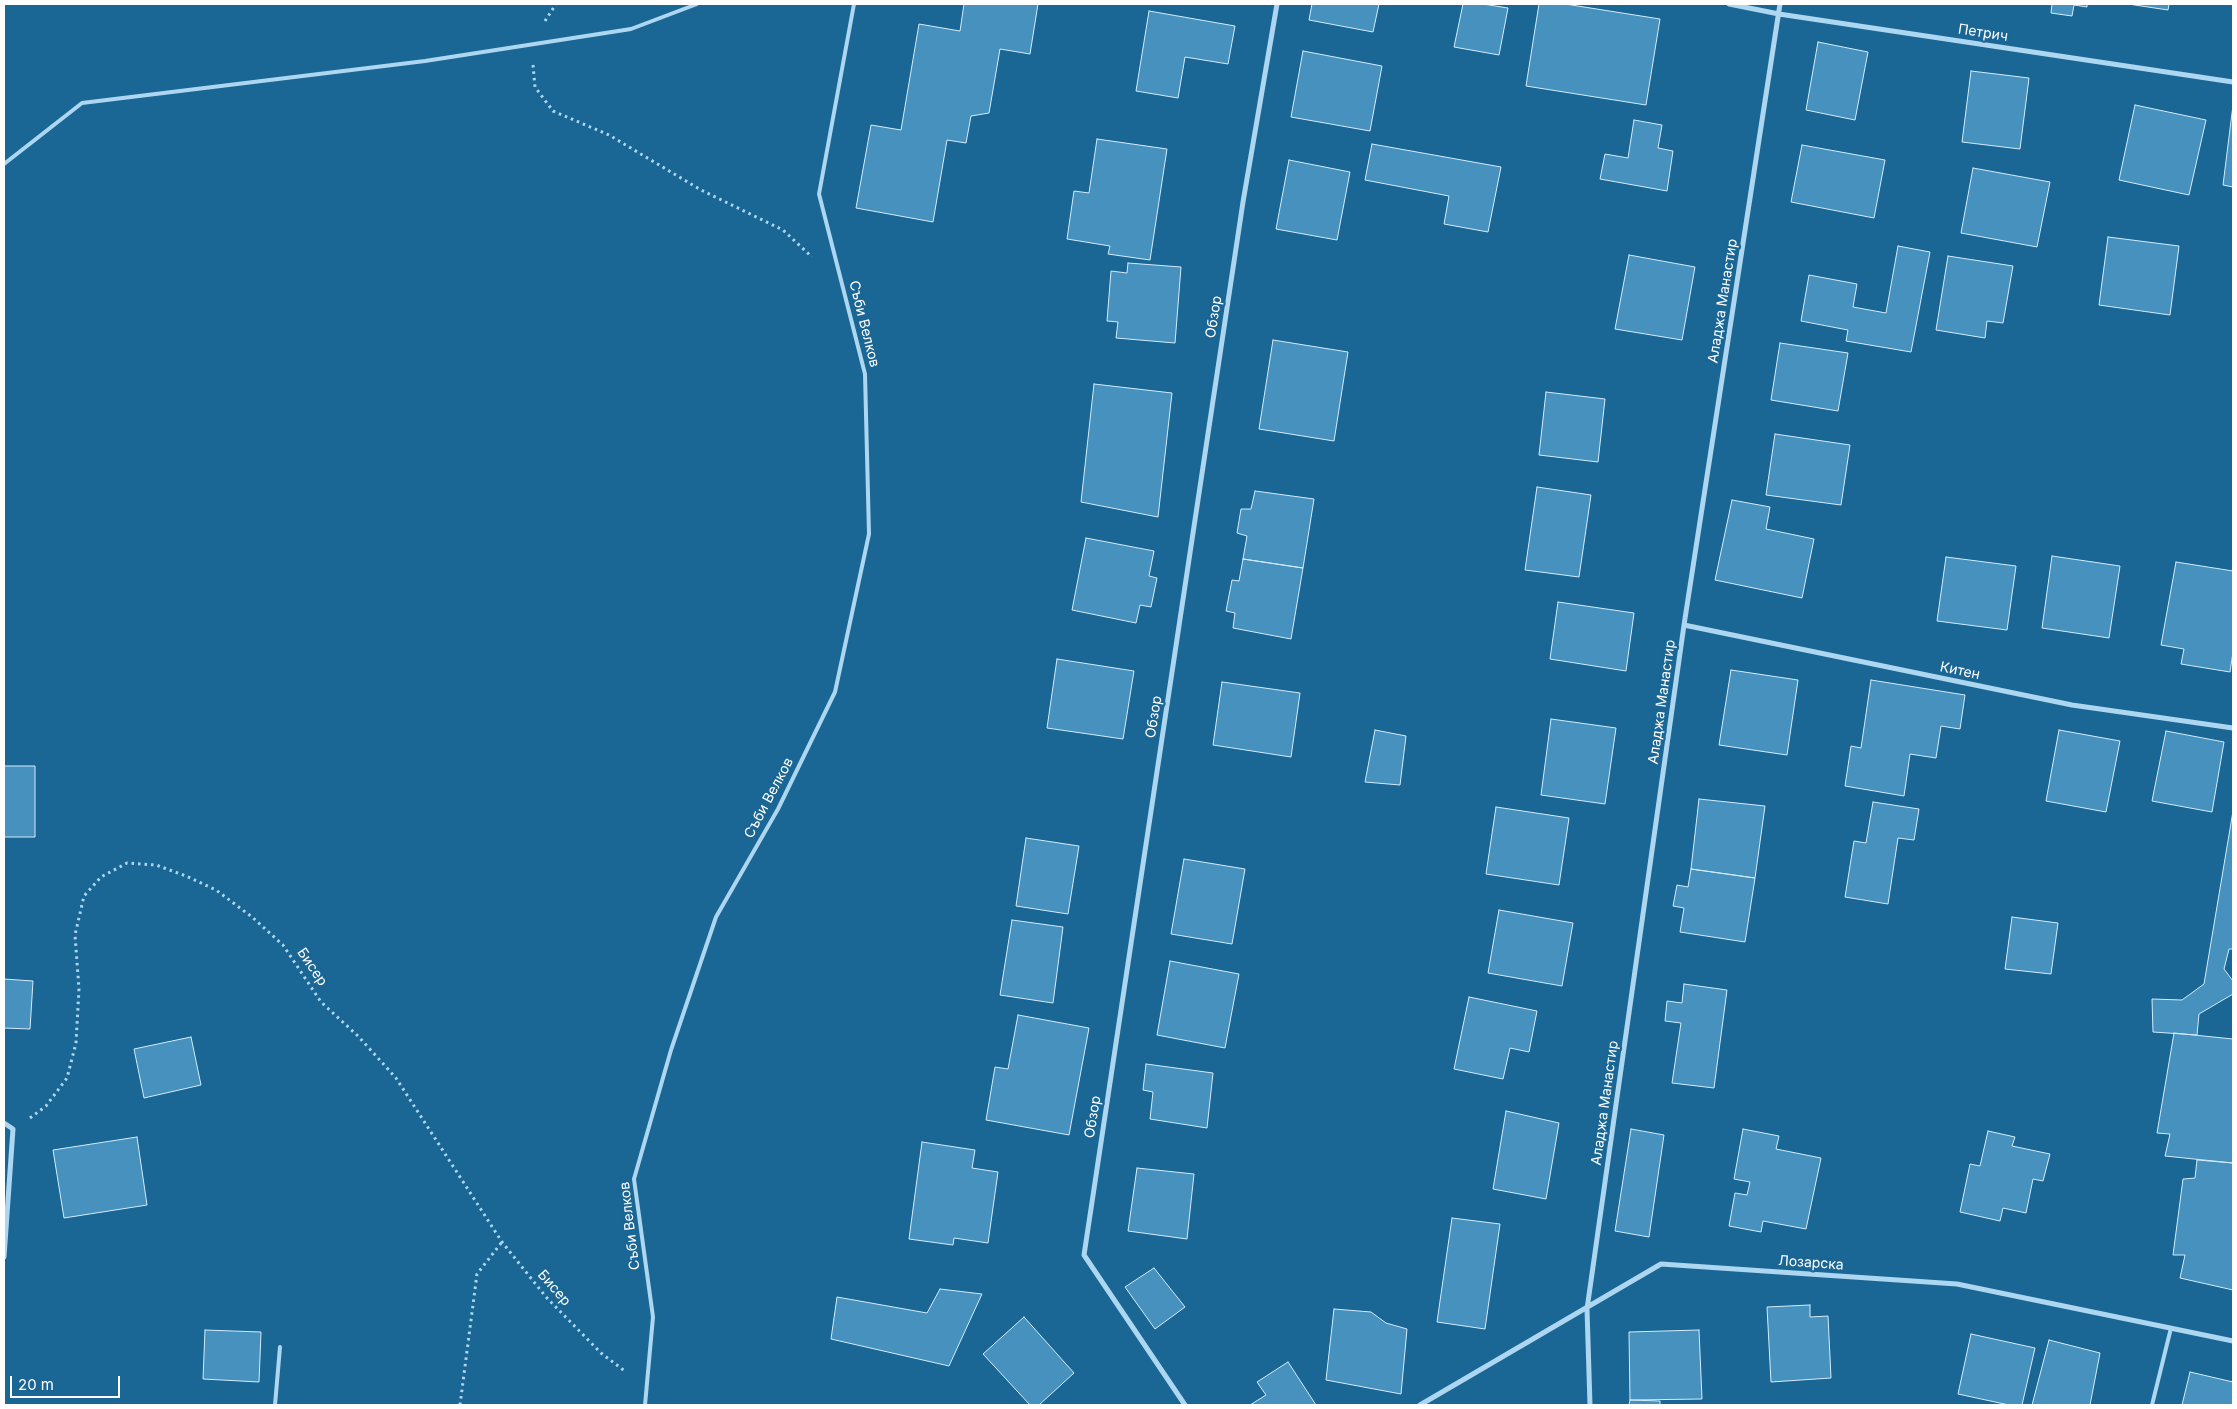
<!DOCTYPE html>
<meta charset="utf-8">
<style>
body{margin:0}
#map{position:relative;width:2237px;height:1409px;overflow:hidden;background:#1a6695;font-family:Inter,sans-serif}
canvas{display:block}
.frame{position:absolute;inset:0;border:5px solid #fff;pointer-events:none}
.scale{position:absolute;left:10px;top:1376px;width:110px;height:22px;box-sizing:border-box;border:2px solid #fff;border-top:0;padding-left:6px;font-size:15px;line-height:18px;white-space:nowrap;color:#fff;-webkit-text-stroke:4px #1a6695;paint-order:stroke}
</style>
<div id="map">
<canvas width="2237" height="1409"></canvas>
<div class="frame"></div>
<div class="scale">20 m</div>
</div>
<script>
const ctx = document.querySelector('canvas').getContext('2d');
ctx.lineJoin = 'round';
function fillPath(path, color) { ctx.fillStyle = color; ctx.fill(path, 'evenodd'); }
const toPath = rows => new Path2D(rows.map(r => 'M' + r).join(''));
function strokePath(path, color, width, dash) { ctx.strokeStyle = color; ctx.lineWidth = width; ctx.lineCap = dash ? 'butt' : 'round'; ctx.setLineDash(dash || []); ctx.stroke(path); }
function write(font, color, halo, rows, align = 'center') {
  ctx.font = font + ' Inter,sans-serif'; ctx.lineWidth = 4.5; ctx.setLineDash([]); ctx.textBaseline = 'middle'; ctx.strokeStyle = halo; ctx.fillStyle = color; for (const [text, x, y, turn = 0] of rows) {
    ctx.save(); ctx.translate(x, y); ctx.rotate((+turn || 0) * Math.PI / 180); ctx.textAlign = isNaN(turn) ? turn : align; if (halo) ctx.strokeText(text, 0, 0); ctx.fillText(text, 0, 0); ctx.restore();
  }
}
const building = toPath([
 [964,4,1038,4,1030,54,1000,49,989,113,971,116,966,143,947,140,933,222,856,208,871,125,901,130,919,24,960,31,964,4],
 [1312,4,1379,4,1373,32,1309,20,1312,4],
 [1463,4,1483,4,1508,8,1499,55,1454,47,1463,4],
 [1539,4,1565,4,1660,19,1646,105,1526,86,1539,4],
 [2052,4,2087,4,2087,7,2074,5,2072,16,2051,13,2052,4],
 [2128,4,2169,4,2168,10,2128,4],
 [1149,11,1235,26,1228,64,1185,57,1178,98,1136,91,1149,11],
 [1818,42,1868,52,1855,120,1806,110,1818,42],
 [1303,51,1382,66,1370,131,1291,117,1303,51],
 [1971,71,2029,78,2020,149,1962,142,1971,71],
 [2135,105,2206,120,2189,195,2119,180,2135,105],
 [2233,105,2233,187,2223,185,2233,105],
 [1634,120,1662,125,1658,148,1673,151,1667,191,1600,179,1605,154,1628,158,1634,120],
 [1097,139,1167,149,1150,260,1108,254,1110,246,1067,239,1074,191,1089,193,1097,139],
 [1372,144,1501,167,1488,232,1444,224,1449,196,1365,180,1372,144],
 [1802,145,1885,160,1874,218,1791,202,1802,145],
 [1289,160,1350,172,1337,240,1276,229,1289,160],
 [1973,168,2050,182,2037,247,1961,233,1973,168],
 [2108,237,2179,246,2170,315,2099,305,2108,237],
 [1898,246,1930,252,1911,352,1846,341,1848,330,1801,321,1809,275,1857,284,1853,307,1886,313,1898,246],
 [1629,255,1695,267,1682,340,1615,329,1629,255],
 [1948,256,2013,266,2003,323,1987,321,1985,338,1936,330,1948,256],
 [1128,263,1181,267,1175,343,1116,338,1118,322,1107,321,1111,271,1127,273,1128,263],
 [1273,340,1348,352,1334,441,1259,429,1273,340],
 [1780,343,1848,353,1838,411,1771,400,1780,343],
 [1094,384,1172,393,1158,517,1081,502,1094,384],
 [1546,392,1605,399,1598,462,1539,455,1546,392],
 [1775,434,1850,445,1841,505,1766,495,1775,434],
 [1537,487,1591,495,1579,577,1525,570,1537,487],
 [1255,491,1314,499,1303,568,1243,559,1247,536,1237,533,1241,509,1251,509,1255,491],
 [1732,500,1770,507,1766,529,1814,539,1802,598,1715,580,1732,500],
 [1086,538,1154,551,1149,576,1157,578,1151,607,1140,605,1136,623,1072,610,1086,538],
 [2052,556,2120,566,2109,638,2042,628,2052,556],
 [1946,557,2016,566,2007,630,1937,621,1946,557],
 [1243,559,1303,568,1291,639,1233,628,1235,613,1226,611,1232,580,1239,581,1243,559],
 [2176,562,2233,571,2233,652,2230,672,2181,664,2184,649,2161,645,2176,562],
 [1558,602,1634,613,1626,671,1550,659,1558,602],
 [1057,659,1134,671,1123,739,1047,728,1057,659],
 [1731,670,1798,680,1787,755,1719,745,1731,670],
 [1871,680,1965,695,1960,729,1941,726,1936,758,1910,754,1904,796,1845,786,1851,746,1861,748,1871,680],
 [1222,682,1300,693,1291,757,1213,745,1222,682],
 [1551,719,1616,728,1605,804,1541,795,1551,719],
 [1375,730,1406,736,1400,785,1365,782,1375,730],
 [2059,730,2120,741,2106,812,2046,801,2059,730],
 [2166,731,2224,742,2212,812,2152,801,2166,731],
 [4,766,35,766,35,837,4,837,4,766],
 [1699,799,1765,806,1755,878,1691,869,1699,799],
 [1873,802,1919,809,1914,840,1898,838,1888,904,1845,897,1854,841,1866,843,1873,802],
 [1496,807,1569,818,1559,885,1486,874,1496,807],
 [2233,811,2233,949,2229,949,2224,969,2233,981,2233,994,2199,1014,2197,1035,2153,1032,2152,999,2182,1000,2204,984,2233,811],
 [1026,838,1079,846,1068,914,1016,906,1026,838],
 [1184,859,1245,869,1232,944,1171,934,1184,859],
 [1691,869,1755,878,1745,942,1680,932,1684,908,1673,906,1677,885,1688,887,1691,869],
 [1499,910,1573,923,1562,986,1488,973,1499,910],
 [2012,917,2058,923,2051,974,2005,969,2012,917],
 [1012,920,1063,927,1053,1003,1000,995,1012,920],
 [1170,961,1239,974,1225,1048,1157,1035,1170,961],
 [4,979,33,981,30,1029,4,1028,4,979],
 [1684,984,1727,990,1714,1088,1672,1083,1681,1023,1665,1021,1667,1001,1682,1003,1684,984],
 [1469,997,1537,1011,1529,1052,1510,1048,1503,1079,1454,1069,1469,997],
 [1018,1015,1089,1028,1069,1135,986,1120,995,1067,1008,1069,1018,1015],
 [2174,1033,2233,1039,2233,1163,2165,1156,2170,1134,2157,1133,2174,1033],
 [191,1037,201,1085,144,1098,134,1049,191,1037],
 [1146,1064,1213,1073,1207,1128,1150,1119,1153,1092,1143,1090,1146,1064],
 [1506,1111,1559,1123,1546,1199,1493,1189,1506,1111],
 [1631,1129,1664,1135,1649,1237,1615,1231,1631,1129],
 [1743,1129,1779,1136,1776,1149,1821,1158,1806,1229,1763,1221,1761,1232,1729,1226,1735,1193,1747,1195,1750,1182,1734,1179,1743,1129],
 [1988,1131,2015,1137,2012,1146,2050,1154,2043,1181,2033,1179,2026,1213,2003,1208,2000,1221,1960,1212,1970,1164,1980,1166,1988,1131],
 [137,1137,147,1205,64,1218,53,1150,137,1137],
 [922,1142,975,1150,972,1168,998,1172,988,1243,954,1238,953,1245,909,1239,922,1142],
 [2197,1160,2233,1163,2233,1290,2180,1278,2185,1255,2173,1255,2183,1179,2195,1178,2197,1160],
 [1137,1168,1194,1174,1187,1239,1128,1231,1137,1168],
 [1452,1218,1500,1224,1485,1329,1437,1322,1452,1218],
 [1154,1268,1185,1307,1155,1329,1125,1287,1154,1268],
 [940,1289,982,1294,949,1366,831,1339,837,1297,927,1313,940,1289],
 [1810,1305,1810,1317,1828,1316,1831,1378,1771,1382,1767,1307,1810,1305],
 [1334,1309,1371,1312,1386,1323,1407,1329,1401,1394,1326,1380,1334,1309],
 [1024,1317,1074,1373,1039,1405,1030,1405,983,1354,1024,1317],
 [205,1330,261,1332,259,1382,203,1379,205,1330],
 [1699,1330,1702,1399,1630,1400,1629,1332,1699,1330],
 [1971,1334,2035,1348,2022,1405,2009,1405,1958,1394,1971,1334],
 [2049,1340,2100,1353,2090,1405,2032,1405,2049,1340],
 [1288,1362,1316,1405,1250,1405,1266,1395,1257,1382,1288,1362],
 [2190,1372,2233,1382,2233,1405,2182,1405,2190,1372],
 [1630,1400,1660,1401,1660,1405,1629,1405,1630,1400]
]);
fillPath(building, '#4791be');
strokePath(building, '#d4ecfb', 1);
strokePath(toPath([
 [545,21,556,4],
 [533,65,535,87,553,111,609,135,701,190,783,230,812,257],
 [30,1118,46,1106,67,1078,76,1043,79,989,75,935,84,896,101,877,127,863,156,865,186,876,216,890,252,917,283,945,321,1002,358,1036,396,1078,502,1242,546,1297,601,1353,626,1372],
 [460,1405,477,1274,502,1242]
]), '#add7f0', 3, [2.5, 4]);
strokePath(toPath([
 [4,164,82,103,425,61,631,29,697,4],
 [275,1405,280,1347],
 [645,1405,653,1317,634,1179,671,1050,716,917,778,809,835,692,869,534,865,374,819,194,854,4],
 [2152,1405,2171,1328]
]), '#add7f0', 4);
strokePath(toPath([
 [1729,4,1779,14,2233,82],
 [1684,625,2072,705,2233,728],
 [4,1123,13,1129,4,1257],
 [1185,1405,1084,1255,1243,202,1277,4],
 [1420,1405,1661,1264,1957,1284,2233,1341],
 [1590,1405,1587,1309,1684,625,1780,4]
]), '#add7f0', 5);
write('14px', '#fff', '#1a6695', [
 ["Петрич",1983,33,9],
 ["Аладжа Манастир",1723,301,-81],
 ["Обзор",1214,317,-81],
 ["Съби Велков",864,324,76],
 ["Китен",1960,671,12],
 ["Аладжа Манастир",1662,702,-82],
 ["Обзор",1154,717,-81],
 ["Съби Велков",769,798,-62],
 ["Бисер",312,967,56],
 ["Аладжа Манастир",1605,1103,-82],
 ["Обзор",1093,1117,-81],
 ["Съби Велков",630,1226,-97],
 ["Лозарска",1811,1263,4],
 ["Бисер",554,1288,49]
]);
</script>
